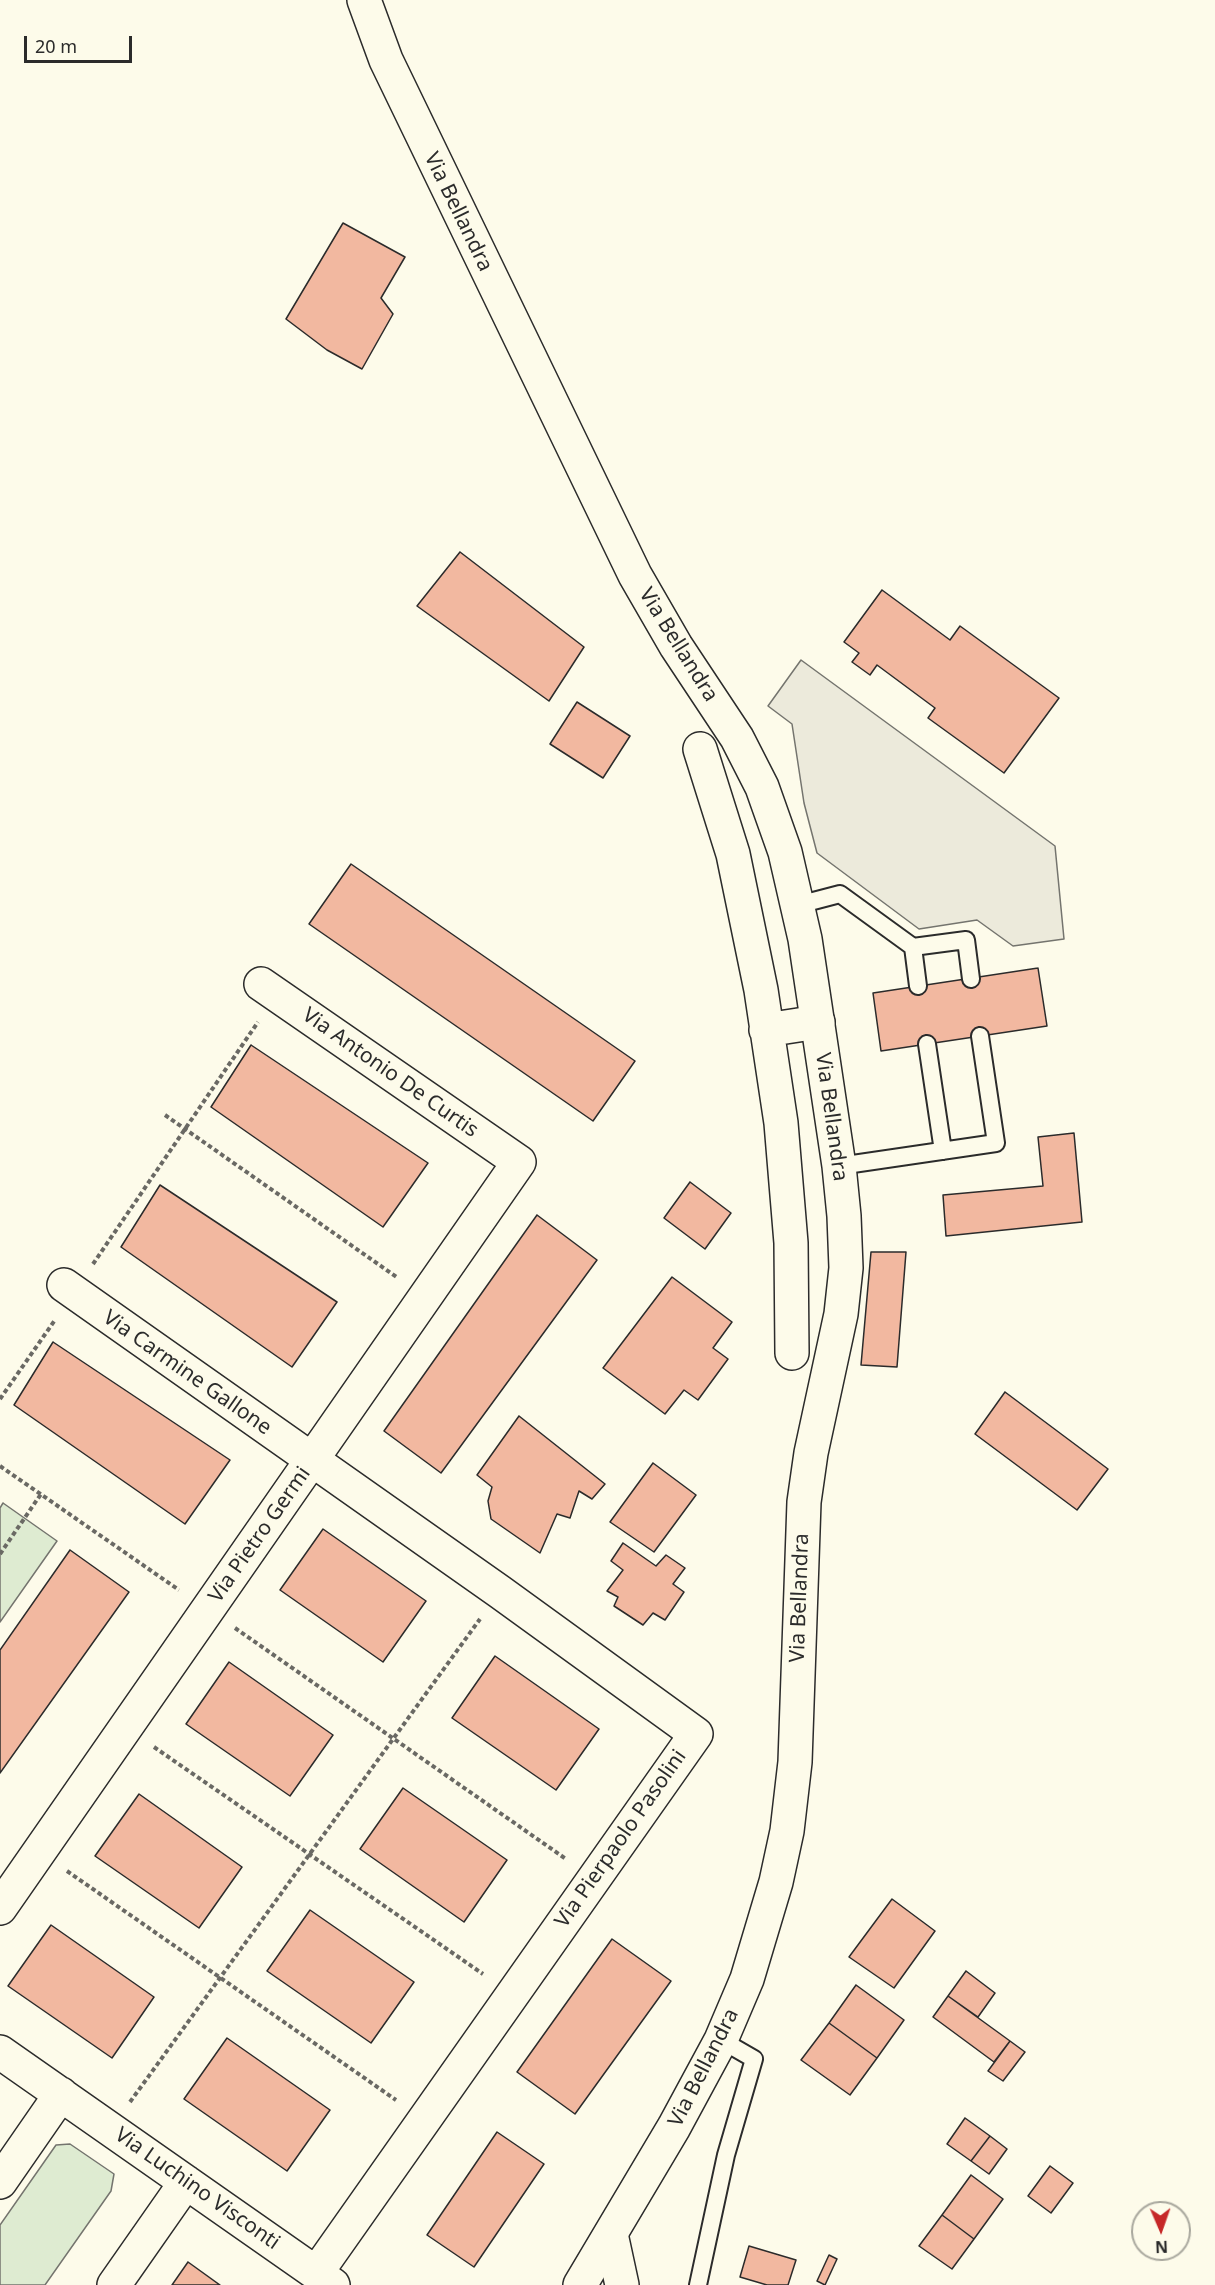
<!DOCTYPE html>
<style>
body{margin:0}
#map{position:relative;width:1215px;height:2285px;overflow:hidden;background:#fdfbea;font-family:"Noto Sans",sans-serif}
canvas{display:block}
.north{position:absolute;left:1131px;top:2201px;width:60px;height:60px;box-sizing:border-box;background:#fdfbea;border:2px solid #a9a89e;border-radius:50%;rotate:178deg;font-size:16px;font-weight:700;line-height:24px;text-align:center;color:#2b2b2b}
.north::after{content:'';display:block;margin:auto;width:21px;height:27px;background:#c62828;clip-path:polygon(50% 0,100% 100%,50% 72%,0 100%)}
.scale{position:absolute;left:24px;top:36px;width:108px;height:27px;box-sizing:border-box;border:3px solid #2b2b2b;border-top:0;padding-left:8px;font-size:18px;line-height:21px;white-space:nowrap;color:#2b2b2b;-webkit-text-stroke:4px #fdfbea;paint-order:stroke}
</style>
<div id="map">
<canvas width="1215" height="2285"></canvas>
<div class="north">N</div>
<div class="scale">20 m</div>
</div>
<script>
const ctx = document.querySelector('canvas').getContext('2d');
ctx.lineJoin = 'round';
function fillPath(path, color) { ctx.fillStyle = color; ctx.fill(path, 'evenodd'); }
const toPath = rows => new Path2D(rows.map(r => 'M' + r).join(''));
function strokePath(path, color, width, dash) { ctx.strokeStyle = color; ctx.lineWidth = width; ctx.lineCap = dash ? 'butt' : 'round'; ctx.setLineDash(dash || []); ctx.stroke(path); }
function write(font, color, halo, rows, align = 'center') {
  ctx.font = font + ' "Noto Sans",sans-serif'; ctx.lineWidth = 4.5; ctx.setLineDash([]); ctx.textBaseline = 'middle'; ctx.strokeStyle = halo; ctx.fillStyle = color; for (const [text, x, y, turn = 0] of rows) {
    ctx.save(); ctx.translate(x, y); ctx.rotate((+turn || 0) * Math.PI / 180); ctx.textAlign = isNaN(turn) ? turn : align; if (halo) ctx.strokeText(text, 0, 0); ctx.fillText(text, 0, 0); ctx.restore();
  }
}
const green = toPath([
 [3,1503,57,1541,0,1622,0,1508,3,1503],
 [70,2144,114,2174,111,2191,45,2285,0,2285,0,2225,56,2145,70,2144]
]);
fillPath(green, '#deebd1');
strokePath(green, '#74746e', 1.5);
const parking = toPath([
 [801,660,1055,846,1064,939,1013,946,977,920,919,929,817,853,804,803,792,724,768,706,801,660]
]);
fillPath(parking, '#eceadb');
strokePath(parking, '#74746e', 1.5);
const building = toPath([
 [343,223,405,257,381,298,393,314,362,369,327,350,286,319,343,223],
 [460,552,584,647,549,701,417,606,460,552],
 [882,590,950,640,960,626,1059,698,1004,773,928,718,935,708,877,665,870,675,852,662,859,653,844,642,882,590],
 [577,702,630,736,603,778,550,744,577,702],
 [351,864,635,1061,593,1121,309,924,351,864],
 [1038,968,1047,1026,881,1051,873,993,1038,968],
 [251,1045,428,1163,383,1227,211,1107,251,1045],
 [1074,1133,1082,1222,946,1236,943,1195,1043,1186,1038,1137,1074,1133],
 [690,1182,731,1213,705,1249,664,1218,690,1182],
 [160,1185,337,1302,292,1367,121,1247,160,1185],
 [537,1215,597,1260,441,1473,384,1431,537,1215],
 [871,1252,906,1252,897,1367,861,1365,871,1252],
 [672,1277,732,1322,713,1348,728,1359,698,1400,684,1390,665,1414,603,1368,672,1277],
 [53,1342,230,1460,185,1524,14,1405,53,1342],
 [1005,1392,1108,1469,1077,1510,975,1434,1005,1392],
 [519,1416,605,1484,592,1499,579,1491,570,1518,557,1514,540,1553,491,1519,488,1501,492,1487,477,1475,519,1416],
 [653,1463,696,1495,654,1552,610,1522,653,1463],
 [323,1529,426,1601,383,1662,280,1590,323,1529],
 [623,1543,656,1566,666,1555,685,1568,673,1584,684,1592,665,1620,653,1613,643,1625,614,1606,618,1597,607,1591,623,1570,611,1561,623,1543],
 [70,1550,129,1592,0,1773,0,1650,70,1550],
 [495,1656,599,1729,556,1790,452,1718,495,1656],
 [229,1662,333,1735,290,1796,186,1724,229,1662],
 [403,1788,507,1860,464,1922,360,1849,403,1788],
 [139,1794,242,1867,199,1928,95,1856,139,1794],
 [892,1899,935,1931,894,1988,849,1957,892,1899],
 [310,1910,414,1982,371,2043,267,1971,310,1910],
 [51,1925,154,1997,112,2058,8,1986,51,1925],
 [612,1939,671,1981,575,2114,517,2072,612,1939],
 [966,1971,995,1993,978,2017,948,1996,966,1971],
 [856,1985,904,2020,877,2058,829,2023,856,1985],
 [948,1996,1010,2041,994,2062,933,2017,948,1996],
 [829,2023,877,2058,850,2095,801,2060,829,2023],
 [227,2038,330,2110,287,2171,184,2099,227,2038],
 [1010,2041,1025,2052,1003,2081,988,2071,1010,2041],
 [965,2118,990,2136,971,2161,947,2144,965,2118],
 [497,2132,544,2164,474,2267,427,2235,497,2132],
 [990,2136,1007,2149,989,2174,971,2161,990,2136],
 [1050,2166,1073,2183,1051,2213,1028,2196,1050,2166],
 [971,2175,1003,2199,974,2239,942,2215,971,2175],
 [942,2215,974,2239,952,2269,919,2246,942,2215],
 [749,2246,796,2260,788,2285,767,2285,740,2277,749,2246],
 [829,2255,837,2259,825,2285,817,2281,829,2255],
 [188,2262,220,2285,172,2285,188,2262]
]);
fillPath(building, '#f2b8a0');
strokePath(building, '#2b2b2b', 1.5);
const service = toPath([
 [798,905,840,894,913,947,966,940,971,979],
 [913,947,918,986],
 [927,1044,943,1151],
 [839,1166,996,1143,980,1036],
 [698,2285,726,2155,754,2059,721,2040]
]);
const minor = toPath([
 [700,749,733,854,761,990,781,1123,791,1243,792,1353],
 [766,1030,818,1022],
 [64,1285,500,1592,696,1734,317,2272],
 [0,1908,519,1162,261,984],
 [0,2052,333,2285],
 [0,2182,61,2094],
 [611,2234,622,2285],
 [114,2285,186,2182]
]);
const secondary = toPath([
 [364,0,386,60,635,575,676,646,737,738,762,787,785,852,805,939,839,1166,844,1216,846,1268,841,1314,811,1453,804,1502,795,1762,787,1831,776,1882,747,1979,721,2040,674,2127,580,2285]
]);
strokePath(service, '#2b2b2b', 20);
strokePath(minor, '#2b2b2b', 36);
strokePath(secondary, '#2b2b2b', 36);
strokePath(toPath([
 [165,1115,398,1278],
 [93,1264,258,1022],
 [0,1399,55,1320],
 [0,1466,179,1590],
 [0,1554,41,1494],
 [235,1628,566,1859],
 [154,1747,483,1974],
 [67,1871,396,2100],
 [130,2102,480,1619]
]), '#6a6964', 4, [4.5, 3]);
strokePath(service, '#fdfbea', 16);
strokePath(minor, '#fdfbea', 33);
strokePath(secondary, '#fdfbea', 33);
write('21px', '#2b2b2b', '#fdfbea', [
 ["Via Bellandra",458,212,64],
 ["Via Bellandra",678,645,58],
 ["Via Antonio De Curtis",390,1073,35],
 ["Via Bellandra",831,1117,82],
 ["Via Carmine Gallone",187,1373,35],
 ["Via Pietro Germi",260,1535,-55],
 ["Via Bellandra",800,1598,-88],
 ["Via Pierpaolo Pasolini",621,1839,-55],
 ["Via Bellandra",704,2068,-63],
 ["Via Luchino Visconti",197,2189,35]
]);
</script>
